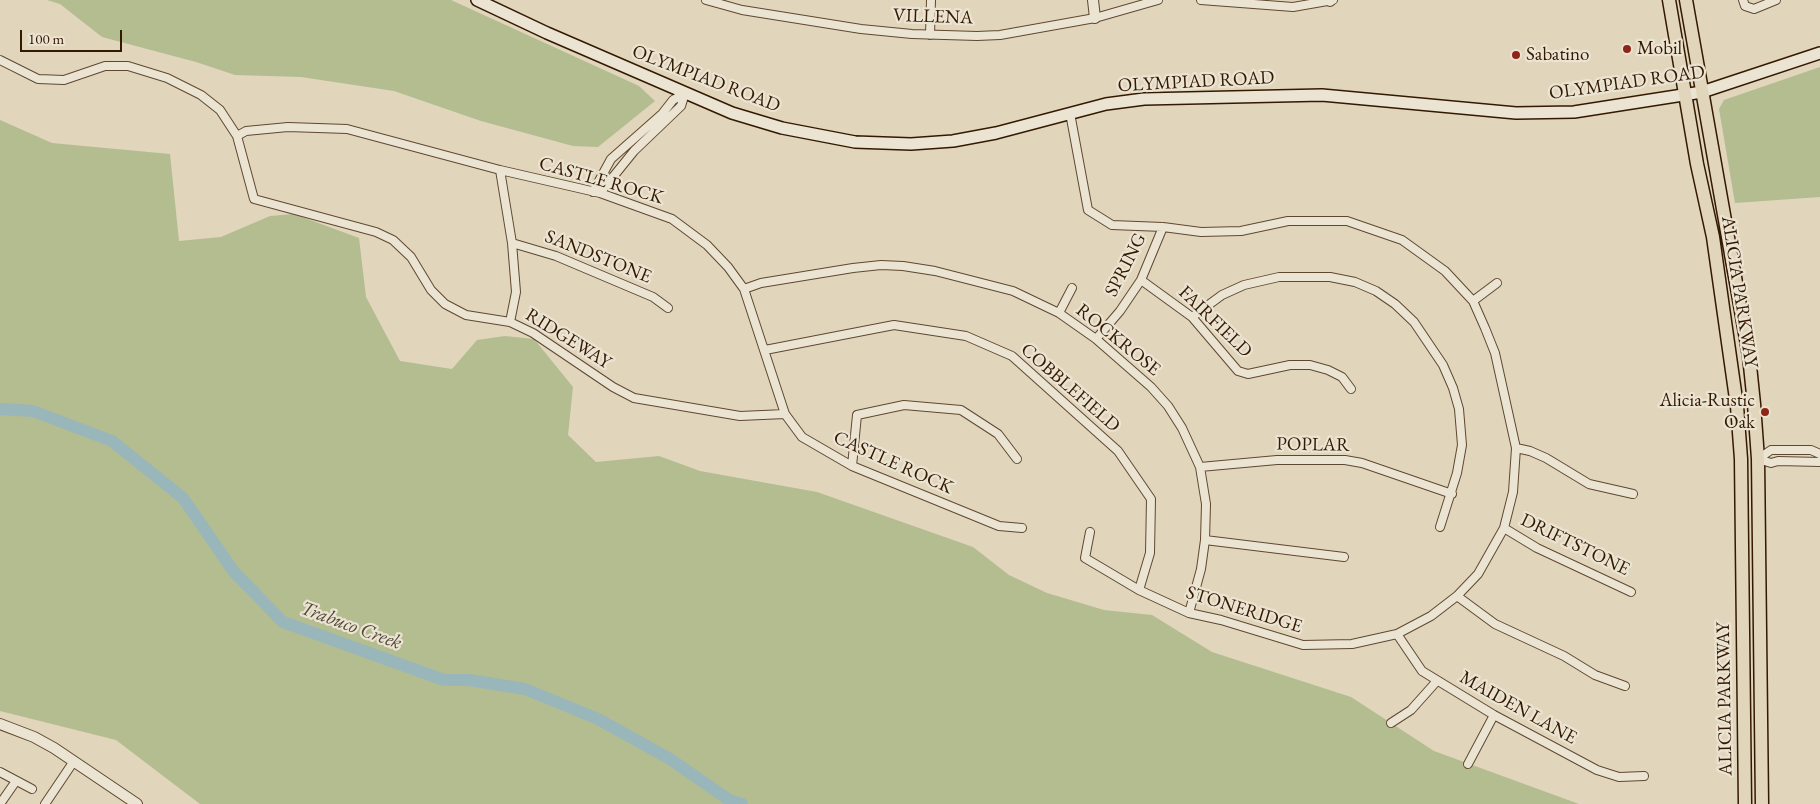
<!DOCTYPE html>
<style>
body{margin:0}
#map{position:relative;width:1820px;height:804px;overflow:hidden;background:#e1d5bc;font-family:"EB Garamond",serif}
canvas{display:block}
.scale{position:absolute;left:20px;top:30px;width:102px;height:22px;box-sizing:border-box;border:2px solid #341901;border-top:0;padding-left:6px;font-size:15px;line-height:18px;white-space:nowrap;color:#341901;-webkit-text-stroke:4px #ece4d3;paint-order:stroke}
</style>
<div id="map">
<canvas width="1820" height="804"></canvas>
<div class="scale">100 m</div>
</div>
<script>
const ctx = document.querySelector('canvas').getContext('2d');
ctx.lineJoin = 'round';
function fillPath(path, color) { ctx.fillStyle = color; ctx.fill(path, 'evenodd'); }
const toPath = rows => new Path2D(rows.map(r => 'M' + r).join(''));
function strokePath(path, color, width, dash) { ctx.strokeStyle = color; ctx.lineWidth = width; ctx.lineCap = dash ? 'butt' : 'round'; ctx.setLineDash(dash || []); ctx.stroke(path); }
function write(font, color, halo, rows, align = 'center') {
  ctx.font = font + ' "EB Garamond",serif'; ctx.lineWidth = 4.5; ctx.setLineDash([]); ctx.textBaseline = 'middle'; ctx.strokeStyle = halo; ctx.fillStyle = color; for (const [text, x, y, turn = 0] of rows) {
    ctx.save(); ctx.translate(x, y); ctx.rotate((+turn || 0) * Math.PI / 180); ctx.textAlign = isNaN(turn) ? turn : align; if (halo) ctx.strokeText(text, 0, 0); ctx.fillText(text, 0, 0); ctx.restore();
  }
}
fillPath(toPath([
 [47,0,451,0,639,86,655,101,598,147,573,146,481,121,394,91,301,77,235,75,196,62,102,37,60,4],
 [1820,67,1820,197,1735,203,1719,109,1724,100],
 [0,120,52,143,170,154,179,241,221,237,270,216,294,214,359,238,366,297,400,361,452,369,477,340,505,336,534,339,573,387,568,435,596,462,659,456,700,471,817,492,973,547,1009,575,1047,593,1104,610,1152,615,1212,652,1351,697,1434,751,1579,804,200,804,116,740,0,711]
]), '#b3bd90');
strokePath(toPath([
 [0,409,33,411,112,441,183,498,234,572,283,622,444,680,469,680,525,689,598,719,670,759,729,800,742,804]
]), '#99b6bb', 12);
const minor = toPath([
 [706,0,742,10,861,29,912,34,977,36,1000,35,1095,18,1158,0],
 [1201,0,1293,7,1333,0],
 [1743,0,1745,6,1754,9,1776,0],
 [930,35,931,0],
 [0,60,38,79,64,80,105,66,128,66,167,78,201,95,220,110,237,136,254,199,376,232,393,240,411,257,431,290,445,304,466,315,510,322,533,333,613,387,634,398,740,416,785,414],
 [1070,113,1088,210,1112,225,1163,227,1201,232,1241,231,1288,221,1347,221,1402,240,1445,271,1473,301,1485,328,1495,353,1516,448,1513,492,1504,528,1478,574,1457,596,1431,616,1397,634,1352,644,1303,645,1221,620,1189,613,1139,590,1085,558,1090,532],
 [237,136,246,131,288,127,347,129,500,170,600,193,672,219,707,245,728,267,744,289,785,414,802,437,852,466,999,526,1022,528],
 [500,170,512,243,516,292,510,322],
 [593,192,611,159,662,114,673,100,685,93],
 [600,193,634,151,681,106,685,93],
 [512,243,556,256,653,297,668,308],
 [1141,280,1192,317,1238,371,1248,374,1290,365,1310,365,1328,370,1342,377,1351,389],
 [744,289,761,283,853,268,881,265,903,266,935,271,1013,291,1059,313,1096,339,1151,387,1168,406,1182,428,1200,467,1206,504,1205,540,1201,569,1189,613],
 [1473,301,1497,283],
 [1059,313,1072,288],
 [1192,317,1222,295,1244,285,1279,277,1330,277,1355,282,1376,291,1395,304,1414,322,1443,365,1453,388,1459,409,1462,445,1457,473,1440,527],
 [1096,339,1120,311,1141,280,1163,227],
 [765,350,894,325,966,336,1012,356,1118,451,1151,499,1150,553,1139,590],
 [1516,448,1530,451,1546,458,1589,484,1633,494],
 [1758,459,1771,450,1811,450,1820,454],
 [1758,459,1771,463,1778,461,1820,462],
 [852,466,857,415,904,405,961,410,998,434,1017,459],
 [1200,467,1277,460,1345,460,1362,463,1452,494],
 [1504,528,1537,548,1631,592],
 [1205,540,1344,557],
 [1457,596,1495,624,1564,656,1595,675,1625,686],
 [1397,634,1422,671,1494,715,1597,770,1619,777,1644,776],
 [1391,723,1411,710,1436,682],
 [1468,764,1494,715],
 [0,772,32,789],
 [0,804,16,781],
 [45,804,74,761]
]);
const tertiary = toPath([
 [1093,0,1095,18],
 [1330,0,1330,1],
 [0,724,34,737,54,748,137,804]
]);
const secondary = toPath([
 [477,0,547,33,732,113,782,128,855,142,911,144,953,141,996,133,1106,104,1144,99,1322,95,1516,113,1574,112,1702,92,1820,53]
]);
const primary = toPath([
 [1669,0,1697,164,1713,237,1737,406,1741,459,1745,804],
 [1686,0,1749,356,1754,404,1758,459,1762,804]
]);
strokePath(minor, '#5f4830', 10);
strokePath(tertiary, '#5f4830', 12);
strokePath(secondary, '#341901', 14);
strokePath(primary, '#341901', 15);
strokePath(minor, '#ece4d3', 8);
strokePath(tertiary, '#ece4d3', 10);
strokePath(secondary, '#ece4d3', 11);
strokePath(primary, '#e1d5bc', 12);
for (const [x, y, r, color] of [
 [1627,49,5,"#8f2418"],
 [1516,55,5,"#8f2418"],
 [1765,412,5,"#8f2418"]
]) { const dot = new Path2D(); dot.arc(x, y, r, 0, 2 * Math.PI); ctx.fillStyle = color; ctx.fill(dot); strokePath(dot, '#ece4d3', 2); }
write('19px', '#341901', '#ece4d3', [
 ["VILLENA",933,17,2],
 ["OLYMPIAD ROAD",706,79,21],
 ["OLYMPIAD ROAD",1196,82,-3],
 ["OLYMPIAD ROAD",1627,83,-8],
 ["CASTLE ROCK",601,181,16],
 ["SANDSTONE",598,257,22],
 ["SPRING",1126,265,-63],
 ["ALICIA PARKWAY",1739,292,81],
 ["FAIRFIELD",1215,322,44],
 ["RIDGEWAY",568,339,32],
 ["ROCKROSE",1118,340,39],
 ["COBBLEFIELD",1070,388,41],
 ["POPLAR",1313,445,1],
 ["CASTLE ROCK",893,463,24],
 ["DRIFTSTONE",1575,545,26],
 ["STONERIDGE",1244,610,17],
 ["ALICIA PARKWAY",1725,699,-91],
 ["MAIDEN LANE",1518,708,29]
]);
write('19px', '#341901', '#ece4d3', [
 ["Mobil",1637,49],
 ["Sabatino",1526,55],
 ["Alicia-Rustic",1755,401,"right"],
 ["Oak",1755,423,"right"]
], 'left');
write('italic 20px', '#524839', '#ece4d3', [
 ["Trabuco Creek",351,626,20]
]);
</script>
